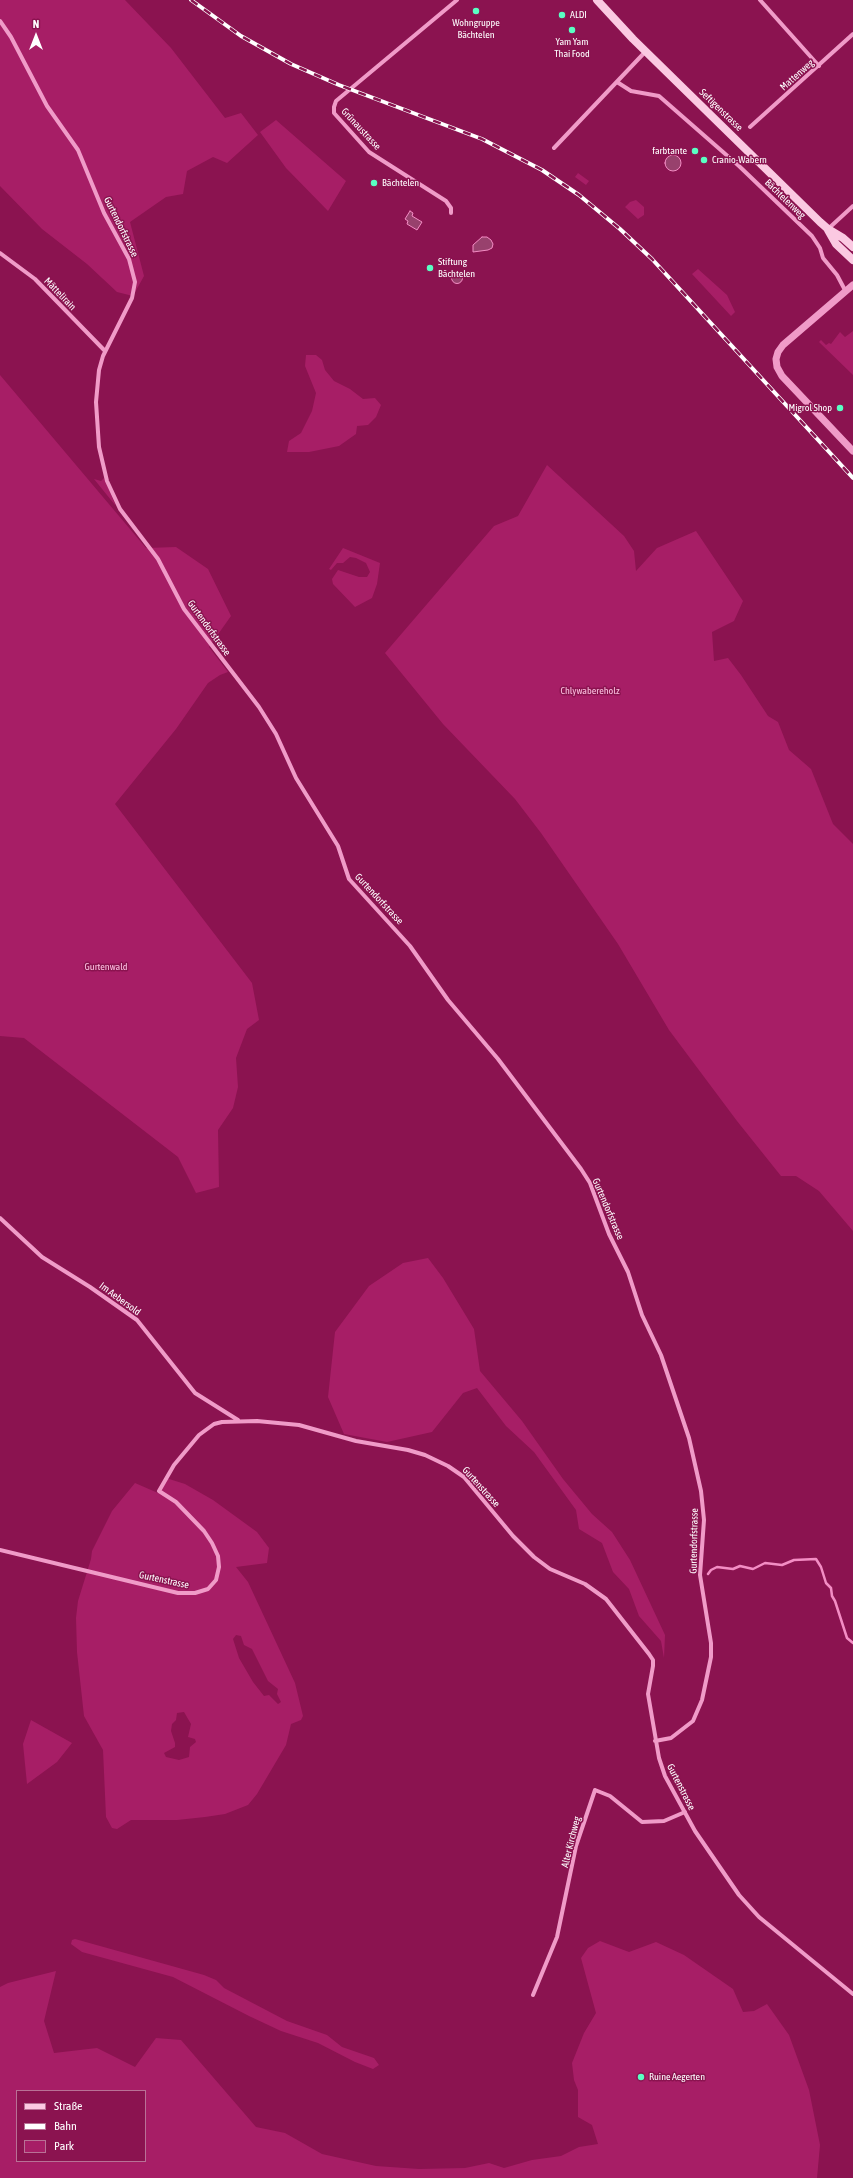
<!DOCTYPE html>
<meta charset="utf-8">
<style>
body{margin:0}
#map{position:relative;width:853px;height:2178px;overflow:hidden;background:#8b1350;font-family:"Asap Condensed",sans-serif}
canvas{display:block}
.legend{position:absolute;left:16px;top:2090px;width:130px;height:72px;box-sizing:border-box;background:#8b1350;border:1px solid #b97196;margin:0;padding:5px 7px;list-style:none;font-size:12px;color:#fff}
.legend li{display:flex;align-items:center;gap:8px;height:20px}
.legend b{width:20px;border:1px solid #b97196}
.north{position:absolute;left:16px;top:16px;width:40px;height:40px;-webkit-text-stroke:3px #8b1350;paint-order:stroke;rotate:0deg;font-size:11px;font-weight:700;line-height:16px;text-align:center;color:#fff}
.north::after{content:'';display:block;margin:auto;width:14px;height:18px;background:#fff;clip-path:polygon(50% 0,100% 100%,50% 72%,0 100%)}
</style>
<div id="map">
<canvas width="853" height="2178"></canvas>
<ul class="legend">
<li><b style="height:5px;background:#fbc9e2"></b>Straße</li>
<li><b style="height:5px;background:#fff"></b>Bahn</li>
<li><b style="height:11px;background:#a71e66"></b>Park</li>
</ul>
<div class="north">N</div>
</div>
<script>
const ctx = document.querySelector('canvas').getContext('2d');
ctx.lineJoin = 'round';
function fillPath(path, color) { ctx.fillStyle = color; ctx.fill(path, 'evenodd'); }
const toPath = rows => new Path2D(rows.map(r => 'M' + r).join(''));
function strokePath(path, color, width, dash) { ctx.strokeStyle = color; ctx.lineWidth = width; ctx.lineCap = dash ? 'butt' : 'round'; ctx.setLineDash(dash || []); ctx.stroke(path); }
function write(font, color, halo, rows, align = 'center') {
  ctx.font = font + ' "Asap Condensed",sans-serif'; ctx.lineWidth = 3; ctx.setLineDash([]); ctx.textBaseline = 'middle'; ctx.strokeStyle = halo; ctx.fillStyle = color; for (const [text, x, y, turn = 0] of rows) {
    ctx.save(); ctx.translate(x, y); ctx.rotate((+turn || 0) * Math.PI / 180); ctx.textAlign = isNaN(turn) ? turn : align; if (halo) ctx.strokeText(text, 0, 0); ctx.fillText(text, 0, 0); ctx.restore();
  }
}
fillPath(toPath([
 [0,0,125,0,171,48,225,118,241,113,258,135,227,163,213,157,187,171,183,194,166,197,130,222,144,276,133,296,117,292,87,264,42,229,0,186],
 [276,120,346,181,328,211,286,168,260,132],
 [578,173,589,181,586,185,575,177],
 [636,200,644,207,644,215,638,219,625,207,630,202],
 [698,269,727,295,735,312,731,316,692,274],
 [853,331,853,375,819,342,821,340,826,345,829,343,831,344,840,332,845,337],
 [306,355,316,355,322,360,325,370,334,381,350,389,363,399,375,398,381,405,376,417,368,425,357,426,356,434,339,446,309,452,287,452,289,441,301,433,312,411,316,393,305,366],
 [0,375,146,548,176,547,208,569,231,616,209,647,228,672,220,675,208,683,176,729,115,804,252,983,259,1020,247,1029,236,1058,238,1087,233,1108,218,1130,219,1187,196,1193,178,1157,24,1038,0,1036],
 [547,465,624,536,634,551,636,571,657,548,696,531,743,601,734,621,712,632,714,661,728,658,741,675,768,716,778,722,789,750,811,769,833,824,853,844,853,1231,819,1191,796,1176,781,1176,737,1121,669,1030,618,944,541,833,515,799,443,724,385,653,494,526,518,516],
 [104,478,115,504,115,505,94,479,101,481],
 [343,548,380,563,377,584,372,598,355,607,333,584,332,579,338,570,359,577,367,577,370,572,366,563,356,558,350,557,343,563,337,563,331,570,329,569],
 [428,1258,443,1278,474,1329,480,1371,522,1421,563,1479,592,1514,612,1532,630,1560,665,1635,664,1658,661,1641,639,1616,629,1589,613,1572,602,1543,579,1529,576,1510,534,1452,506,1426,477,1388,463,1393,432,1432,387,1442,344,1434,328,1397,335,1332,369,1286,403,1263],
 [166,1478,185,1484,213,1500,257,1532,269,1548,267,1563,236,1567,248,1582,295,1683,303,1716,301,1720,291,1724,286,1745,257,1794,248,1805,225,1814,205,1817,177,1820,131,1820,117,1829,112,1828,106,1817,103,1750,84,1716,77,1652,76,1618,78,1601,91,1559,92,1551,112,1511,135,1483,158,1493],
 [236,1635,241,1636,244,1645,252,1649,268,1681,278,1689,277,1694,281,1702,278,1704,269,1695,264,1696,253,1682,239,1658,233,1639],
 [184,1712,191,1724,188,1737,195,1739,196,1742,190,1747,189,1757,179,1760,166,1757,164,1753,175,1747,175,1743,171,1731,172,1724,176,1720,177,1713],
 [31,1720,72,1743,57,1762,27,1784,23,1744],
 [75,1939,204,1975,216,1980,224,1988,287,2021,327,2035,342,2047,374,2058,379,2065,373,2069,355,2062,318,2043,281,2031,249,2016,173,1977,82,1952,71,1944,72,1940],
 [600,1941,629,1952,656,1942,684,1955,733,1989,743,2012,754,2011,767,2004,789,2035,809,2090,820,2145,817,2178,0,2178,0,1987,8,1983,56,1971,44,2021,54,2053,97,2048,135,2067,156,2038,181,2040,256,2127,285,2133,322,2154,376,2166,419,2169,465,2168,489,2163,504,2168,532,2160,561,2156,579,2147,598,2144,592,2125,578,2117,578,2090,574,2080,572,2063,584,2033,596,2013,581,1958,588,1948],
 [17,2091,145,2091,145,2161,17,2161]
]), '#a71e66');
const water = toPath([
 '665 163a8 8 0 1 1 16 0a8 8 0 1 1-16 0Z',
 [410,211,413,213,412,216,422,222,417,230,407,224,408,221,405,219,410,211],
 [482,237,487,237,491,240,493,244,492,248,488,250,473,252,473,245,482,237],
 '451.5 278a5.5 5.5 0 1 1 11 0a5.5 5.5 0 1 1-11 0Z'
]);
fillPath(water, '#98416d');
strokePath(water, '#f38dc4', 1);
strokePath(toPath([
 [708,1574,711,1570,717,1567,733,1569,740,1566,753,1569,765,1563,782,1565,794,1560,816,1559,821,1567,826,1583,831,1588,832,1596,835,1601,847,1638,853,1643]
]), '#f38dc4', 2.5);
strokePath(toPath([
 [760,0,819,66],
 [0,21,11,37,47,106,78,150,104,213,129,259,135,282,132,298,103,356,99,370,96,402,99,447,107,481,120,509,158,559,184,609,259,707,276,734,296,778,338,846,349,879,410,946,448,1000,498,1059,581,1169,590,1183,609,1234,628,1272,642,1315,661,1355,689,1438,701,1491,704,1520,700,1575,711,1643,711,1657,702,1700,693,1721,671,1738,655,1741],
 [617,82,631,91,659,96,739,166,812,236,820,248,823,258,837,275,846,292],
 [750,127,853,34],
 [554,148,646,51],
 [451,213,451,208,446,201,369,152,334,113,334,107,336,101,457,0],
 [828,229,853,206],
 [0,253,35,279,105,351],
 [0,1218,42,1257,90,1287,137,1320,195,1393,238,1420],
 [0,1550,178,1593,195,1593,208,1589,216,1580,219,1567,218,1556,212,1543,204,1531,176,1502,159,1491,174,1465,199,1435,214,1424,222,1422,257,1421,299,1425,356,1441,408,1450,425,1455,448,1466,464,1477,513,1536,534,1557,550,1569,585,1584,606,1599,649,1654,653,1660,653,1666,648,1694,659,1758,665,1776,695,1831,739,1895,759,1917,853,1994],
 [533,1995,557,1937,576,1846,595,1790,610,1796,642,1822,664,1821,685,1812]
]), '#f09bc8', 4);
strokePath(toPath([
 [853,285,783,345,778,352,776,359,777,367,782,376,853,451]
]), '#f09bc8', 7);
strokePath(toPath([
 [597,0,633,39,820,222,828,229,843,238,853,247],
 [828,230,836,244,853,260]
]), '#fbc9e2', 8);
const rail = toPath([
 [191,0,241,36,291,64,339,85,482,139,542,170,579,195,620,229,652,259,853,478]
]);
strokePath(rail, '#fff', 4);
strokePath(rail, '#8b1350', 2.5, [8]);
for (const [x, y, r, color] of [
 [476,11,4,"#5affc3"],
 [562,15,4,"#5affc3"],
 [572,30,4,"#5affc3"],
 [695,151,4,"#5affc3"],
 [704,160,4,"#5affc3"],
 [374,183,4,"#5affc3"],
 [430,268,4,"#5affc3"],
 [840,408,4,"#5affc3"],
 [641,2077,4,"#5affc3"]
]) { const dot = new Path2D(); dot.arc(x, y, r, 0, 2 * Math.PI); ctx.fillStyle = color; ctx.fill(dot); strokePath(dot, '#8b1350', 1.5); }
write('10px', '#fff', '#8b1350', [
 ["ALDI",570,15],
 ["Wohngruppe",476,23,"center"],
 ["Bächtelen",476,35,"center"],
 ["Yam Yam",572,42,"center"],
 ["Thai Food",572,54,"center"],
 ["farbtante",687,151,"right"],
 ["Cranio-Wabern",712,160],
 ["Bächtelen",382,183],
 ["Stiftung",438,262],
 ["Bächtelen",438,274],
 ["Migrol Shop",832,408,"right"],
 ["Ruine Aegerten",649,2077]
], 'left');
write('10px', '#fff', '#8b1350', [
 ["Mattenweg",797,75,-42],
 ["Seftigenstrasse",721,110,44],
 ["Grünaustrasse",361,129,47],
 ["Bächtelenweg",785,199,44],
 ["Gurtendorfstrasse",121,227,64],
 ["Mättelirain",60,294,46],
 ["Gurtendorfstrasse",209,628,54],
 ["Gurtendorfstrasse",379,899,47],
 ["Gurtendorfstrasse",608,1209,67],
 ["Im Aebersold",120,1299,36],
 ["Gurtenstrasse",481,1487,48],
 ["Gurtendorfstrasse",694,1541,-89],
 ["Gurtenstrasse",164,1580,12],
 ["Gurtenstrasse",681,1787,63],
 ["Alter Kirchweg",571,1842,-76]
]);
write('10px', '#fcc1e0', '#8b1350', [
 ["Chlywabereholz",590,691],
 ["Gurtenwald",106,967]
]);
</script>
